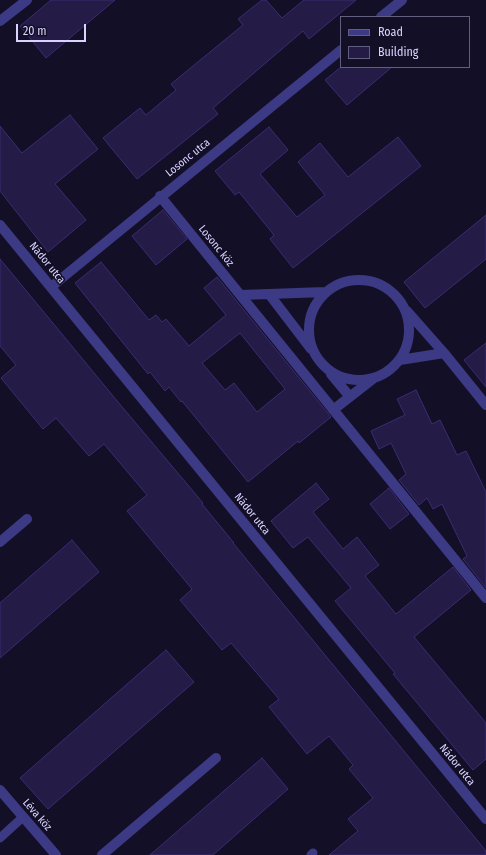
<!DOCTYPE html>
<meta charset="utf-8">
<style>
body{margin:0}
#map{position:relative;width:486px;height:855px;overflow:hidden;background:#130f26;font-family:"Fira Sans Condensed",sans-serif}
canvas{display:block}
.legend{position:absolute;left:340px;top:16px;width:130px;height:52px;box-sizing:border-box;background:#130f26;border:1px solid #625e7d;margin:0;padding:5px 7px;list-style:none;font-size:12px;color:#d9d4ff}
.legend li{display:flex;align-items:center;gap:8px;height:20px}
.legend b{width:20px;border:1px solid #625e7d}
.scale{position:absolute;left:16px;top:24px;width:70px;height:18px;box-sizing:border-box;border:2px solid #d9d4ff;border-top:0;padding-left:5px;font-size:12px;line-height:14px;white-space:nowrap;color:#d9d4ff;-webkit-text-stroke:3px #130f26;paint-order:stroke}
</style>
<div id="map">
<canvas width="486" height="855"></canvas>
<ul class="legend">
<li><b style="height:5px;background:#3d3a85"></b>Road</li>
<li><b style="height:11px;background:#241b47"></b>Building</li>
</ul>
<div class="scale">20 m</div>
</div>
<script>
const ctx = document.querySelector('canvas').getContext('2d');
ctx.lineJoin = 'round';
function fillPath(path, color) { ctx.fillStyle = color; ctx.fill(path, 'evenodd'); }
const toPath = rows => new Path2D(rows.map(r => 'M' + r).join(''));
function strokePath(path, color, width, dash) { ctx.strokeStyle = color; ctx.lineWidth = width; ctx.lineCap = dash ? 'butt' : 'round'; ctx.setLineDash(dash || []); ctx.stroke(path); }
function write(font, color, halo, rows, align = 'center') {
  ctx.font = font + ' "Fira Sans Condensed",sans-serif'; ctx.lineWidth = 3; ctx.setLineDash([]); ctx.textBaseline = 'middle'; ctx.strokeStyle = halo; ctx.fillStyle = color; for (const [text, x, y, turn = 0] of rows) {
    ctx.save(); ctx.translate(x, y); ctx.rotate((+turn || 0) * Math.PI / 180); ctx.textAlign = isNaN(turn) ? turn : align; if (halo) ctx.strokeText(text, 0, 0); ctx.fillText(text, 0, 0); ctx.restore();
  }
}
const building = toPath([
 [51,0,115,0,46,58,20,26,51,0],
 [262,0,266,0,282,18,304,0,356,0,309,39,303,31,213,108,218,114,137,179,103,138,140,108,146,115,176,90,171,84,243,25,238,19,262,0],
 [341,67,392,67,347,105,325,80,341,67],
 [70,115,98,149,55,184,86,220,48,252,0,191,0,126,22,153,70,115],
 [269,127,288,150,260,174,297,217,325,195,298,162,320,143,348,177,398,137,421,166,293,268,270,239,274,235,239,192,235,195,215,171,269,127],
 [163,210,187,239,156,265,132,236,163,210],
 [486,215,486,259,425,308,404,282,486,215],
 [0,259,118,402,203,503,202,504,234,543,233,543,486,851,486,855,329,855,358,831,348,819,373,798,349,769,353,765,329,736,307,754,269,707,279,699,231,643,222,650,180,600,192,589,127,511,147,495,104,444,89,456,56,418,43,429,1,378,16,365,0,346,0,259],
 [101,262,149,320,156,315,162,322,166,319,189,346,226,315,204,288,217,277,331,417,299,443,298,441,248,482,182,401,181,402,169,387,165,391,150,372,148,374,75,283,101,262],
 [240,333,285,389,257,412,234,383,225,390,202,363,240,333],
 [486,343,486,387,464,360,486,343],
 [416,390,432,424,440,420,457,455,466,451,486,492,486,588,463,559,467,556,442,504,433,509,427,498,419,505,399,480,406,474,391,443,379,449,371,431,405,415,397,399,416,390],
 [316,483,329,499,313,512,343,549,357,537,379,565,365,576,396,614,453,567,471,590,414,637,486,723,486,759,473,770,393,674,395,673,335,601,351,588,308,537,293,548,271,521,316,483],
 [389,488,409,514,390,529,370,504,389,488],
 [72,540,99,572,0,658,0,603,72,540],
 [166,650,194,682,48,809,20,778,166,650],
 [262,758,288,789,213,855,150,855,262,758]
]);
fillPath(building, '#241b47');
strokePath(building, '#3b2d73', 1);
strokePath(toPath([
 [0,838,23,817],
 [311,855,313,853]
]), '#3d3a85', 9);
strokePath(toPath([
 [381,17,402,0],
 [0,21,27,0],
 [160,196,486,598],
 [0,225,486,819],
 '309 330a50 50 0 1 1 100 0a50 50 0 1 1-100 0Z',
 [51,287,341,50],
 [241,295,269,294],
 [407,311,444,353,486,405],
 [311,349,269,294,325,292],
 [400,360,444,353],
 [331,374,350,397],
 [333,410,374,378],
 [0,542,27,519],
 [0,790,56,855],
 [102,855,216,758]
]), '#3d3a85', 10);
write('11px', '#d9d4ff', '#130f26', [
 ["Losonc utca",188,158,-39],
 ["Losonc köz",216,246,51],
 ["Nádor utca",47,263,51],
 ["Nádor utca",252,514,51],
 ["Nádor utca",457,765,51],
 ["Léva köz",37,815,49]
]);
</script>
